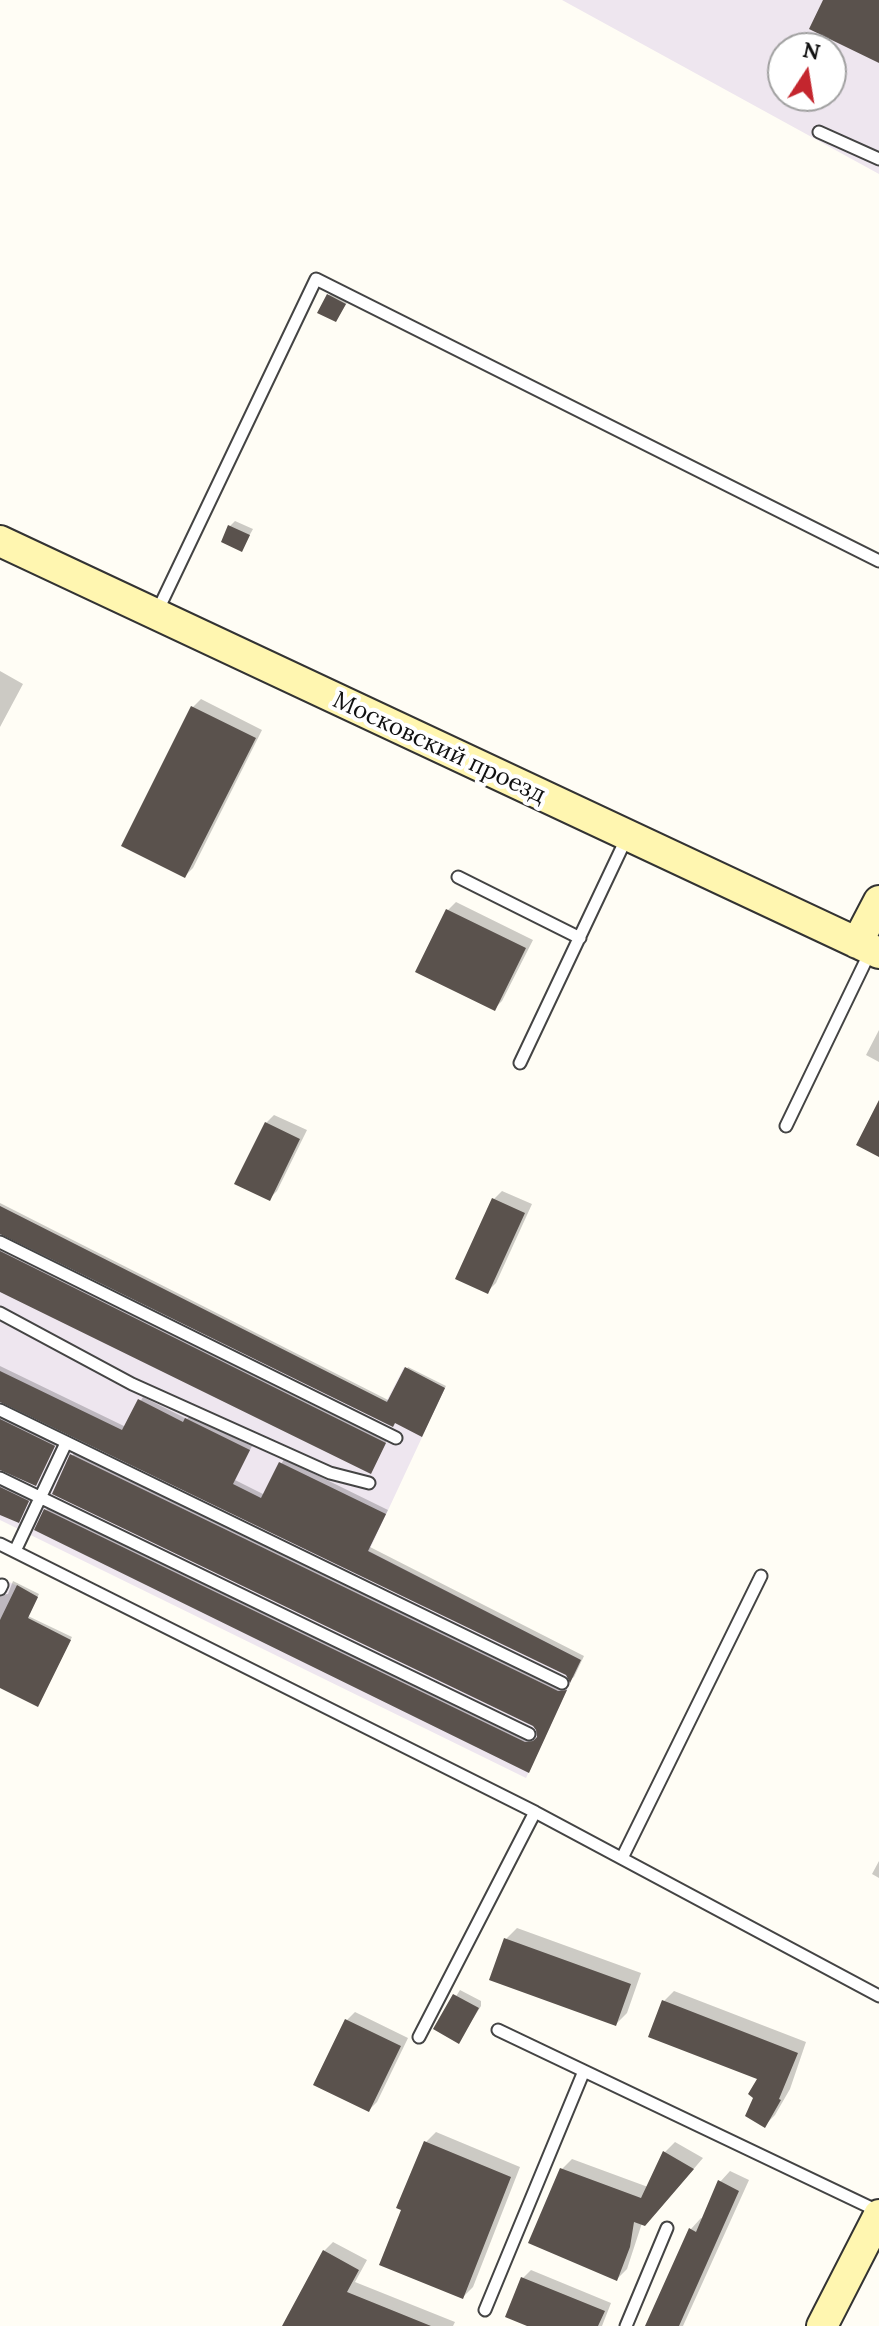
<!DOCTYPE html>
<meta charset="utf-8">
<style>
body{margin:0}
#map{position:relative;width:879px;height:2326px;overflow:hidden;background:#fffdf5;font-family:Lora,serif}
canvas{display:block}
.north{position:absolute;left:767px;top:32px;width:80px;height:80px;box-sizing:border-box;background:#fff;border:2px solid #a0a0a0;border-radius:50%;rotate:12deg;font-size:22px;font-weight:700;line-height:32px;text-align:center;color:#111}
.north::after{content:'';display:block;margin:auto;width:28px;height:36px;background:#c4262e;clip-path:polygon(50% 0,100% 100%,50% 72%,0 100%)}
</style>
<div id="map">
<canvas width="879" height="2326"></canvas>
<div class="north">N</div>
</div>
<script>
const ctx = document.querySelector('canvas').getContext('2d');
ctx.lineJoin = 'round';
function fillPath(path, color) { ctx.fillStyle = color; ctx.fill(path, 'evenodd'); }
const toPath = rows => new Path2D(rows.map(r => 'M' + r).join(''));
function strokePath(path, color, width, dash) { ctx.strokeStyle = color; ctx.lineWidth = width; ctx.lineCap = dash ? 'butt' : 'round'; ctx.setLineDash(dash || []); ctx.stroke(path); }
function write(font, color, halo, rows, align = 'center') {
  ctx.font = font + ' Lora,serif'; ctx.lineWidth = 8; ctx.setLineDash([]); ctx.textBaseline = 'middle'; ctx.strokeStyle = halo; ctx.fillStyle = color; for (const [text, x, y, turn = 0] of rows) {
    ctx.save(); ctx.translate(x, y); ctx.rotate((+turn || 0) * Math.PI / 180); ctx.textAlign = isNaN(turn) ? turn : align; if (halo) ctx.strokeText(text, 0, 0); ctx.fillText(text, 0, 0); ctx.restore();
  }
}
fillPath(toPath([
 [562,0,879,0,879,174],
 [783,48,831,48,831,96,783,96],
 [0,1206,386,1402,404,1367,445,1388,369,1551,581,1660,526,1778,0,1520],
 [0,1577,38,1597,0,1674]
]), '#eee6ef');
fillPath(toPath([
 [334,290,350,298,336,320,329,295],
 [235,521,253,529,242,549,230,526],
 [0,671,23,684,0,727],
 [201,699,262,730,193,868,185,876,193,707],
 [456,902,533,940,502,1001,494,1009,418,971,448,910],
 [879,1030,879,1062,866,1055],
 [274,1115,307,1130,277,1191,269,1199,266,1123],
 [502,1191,532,1204,496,1283,488,1291,458,1278,494,1199],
 [0,1203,390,1401,408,1367,446,1386,424,1432,0,1232],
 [0,1249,387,1440,372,1470,0,1290],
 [0,1366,126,1427,143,1397,187,1419,190,1416,252,1446,235,1480,265,1495,284,1459,388,1510,370,1547,584,1656,574,1677,571,1679,567,1674,0,1400],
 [0,1414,57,1442,36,1484,0,1468],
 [74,1453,561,1689,567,1689,530,1768,46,1510,48,1508,528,1740,537,1740,538,1729,534,1725,54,1493],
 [0,1482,31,1498,19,1520,0,1511],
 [13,1581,39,1594,28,1616,72,1637,40,1702,0,1686,0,1595,8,1594],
 [879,1861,879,1878,872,1874],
 [517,1928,641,1973,627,2013,616,2024,506,1939],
 [460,1990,481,2001,481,2006,459,2041,436,2028],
 [674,1991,806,2042,790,2089,775,2115,765,2125,760,2078,664,2001],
 [355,2012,408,2038,377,2102,369,2110,347,2020],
 [436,2132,520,2167,473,2287,463,2297,404,2209,426,2142],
 [675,2142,703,2158,656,2213,642,2223,627,2269,617,2279,562,2169,572,2159,648,2187,665,2152],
 [730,2171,749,2180,683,2326,647,2326,691,2229,701,2218,704,2219,720,2182],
 [333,2242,367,2260,355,2282,455,2322,453,2326,284,2326,324,2251],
 [531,2270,611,2303,602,2326,532,2326,523,2278]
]), '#0003');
fillPath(toPath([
 [823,0,879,0,879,63,809,29],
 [327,294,346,304,336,322,317,313],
 [228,525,250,535,242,552,221,542],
 [191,706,256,738,185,878,121,846],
 [446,909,526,948,495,1011,415,972],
 [879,1100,879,1157,856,1145],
 [265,1122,300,1139,270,1201,234,1184],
 [492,1198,525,1213,488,1294,455,1279],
 [0,1206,387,1402,405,1367,445,1388,422,1437,395,1423,393,1427,0,1234],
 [0,1251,386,1443,371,1474,0,1292],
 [0,1371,122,1430,138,1399,183,1422,185,1418,250,1450,233,1484,261,1498,279,1462,386,1514,368,1551,581,1660,570,1683,566,1675,0,1402],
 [0,1419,55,1446,36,1486,0,1470],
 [70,1454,558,1691,567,1690,529,1773,34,1530,44,1509,525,1742,533,1741,537,1737,536,1730,533,1726,52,1494],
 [0,1487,29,1501,19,1523,0,1515],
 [17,1585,38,1597,28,1618,71,1640,38,1707,0,1688,0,1620],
 [504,1938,631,1984,616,2026,489,1980],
 [453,1994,479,2008,459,2044,433,2029],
 [662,2000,798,2053,779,2099,781,2100,765,2128,745,2116,753,2098,748,2094,757,2079,648,2037],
 [345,2019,401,2046,369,2112,313,2085],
 [424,2141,511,2177,463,2299,379,2265,401,2210,396,2208],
 [663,2151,694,2169,645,2226,634,2222,630,2247,617,2281,528,2243,560,2168,641,2198],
 [718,2180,739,2191,679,2326,645,2326,689,2228,696,2232],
 [323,2250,359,2270,347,2292,431,2326,282,2326],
 [521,2277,605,2311,598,2326,527,2326,505,2317]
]), '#5a524d');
const lane = toPath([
 [819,132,879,159],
 [156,614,316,279,879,561],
 [458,877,580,938],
 [520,1063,627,837],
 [786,1126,871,950],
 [0,1242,396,1438],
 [0,1313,132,1384,330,1473,369,1483],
 [0,1410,562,1683],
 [0,1478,529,1734],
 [0,1544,535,1812,879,1996],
 [15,1551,66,1443],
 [0,1589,2,1585],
 [622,1858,761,1576],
 [498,2030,878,2211],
 [419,2037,535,1812],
 [485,2310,584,2071],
 [626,2326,667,2228]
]);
const secondary = toPath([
 [0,541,879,953],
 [857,943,879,901],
 [822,2326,879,2215]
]);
strokePath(lane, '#444', 15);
strokePath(secondary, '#333', 34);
strokePath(lane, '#fff', 11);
strokePath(secondary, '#fff6b0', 30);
write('24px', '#111', '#fff', [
 ["Московский проезд",439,748,25]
]);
</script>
